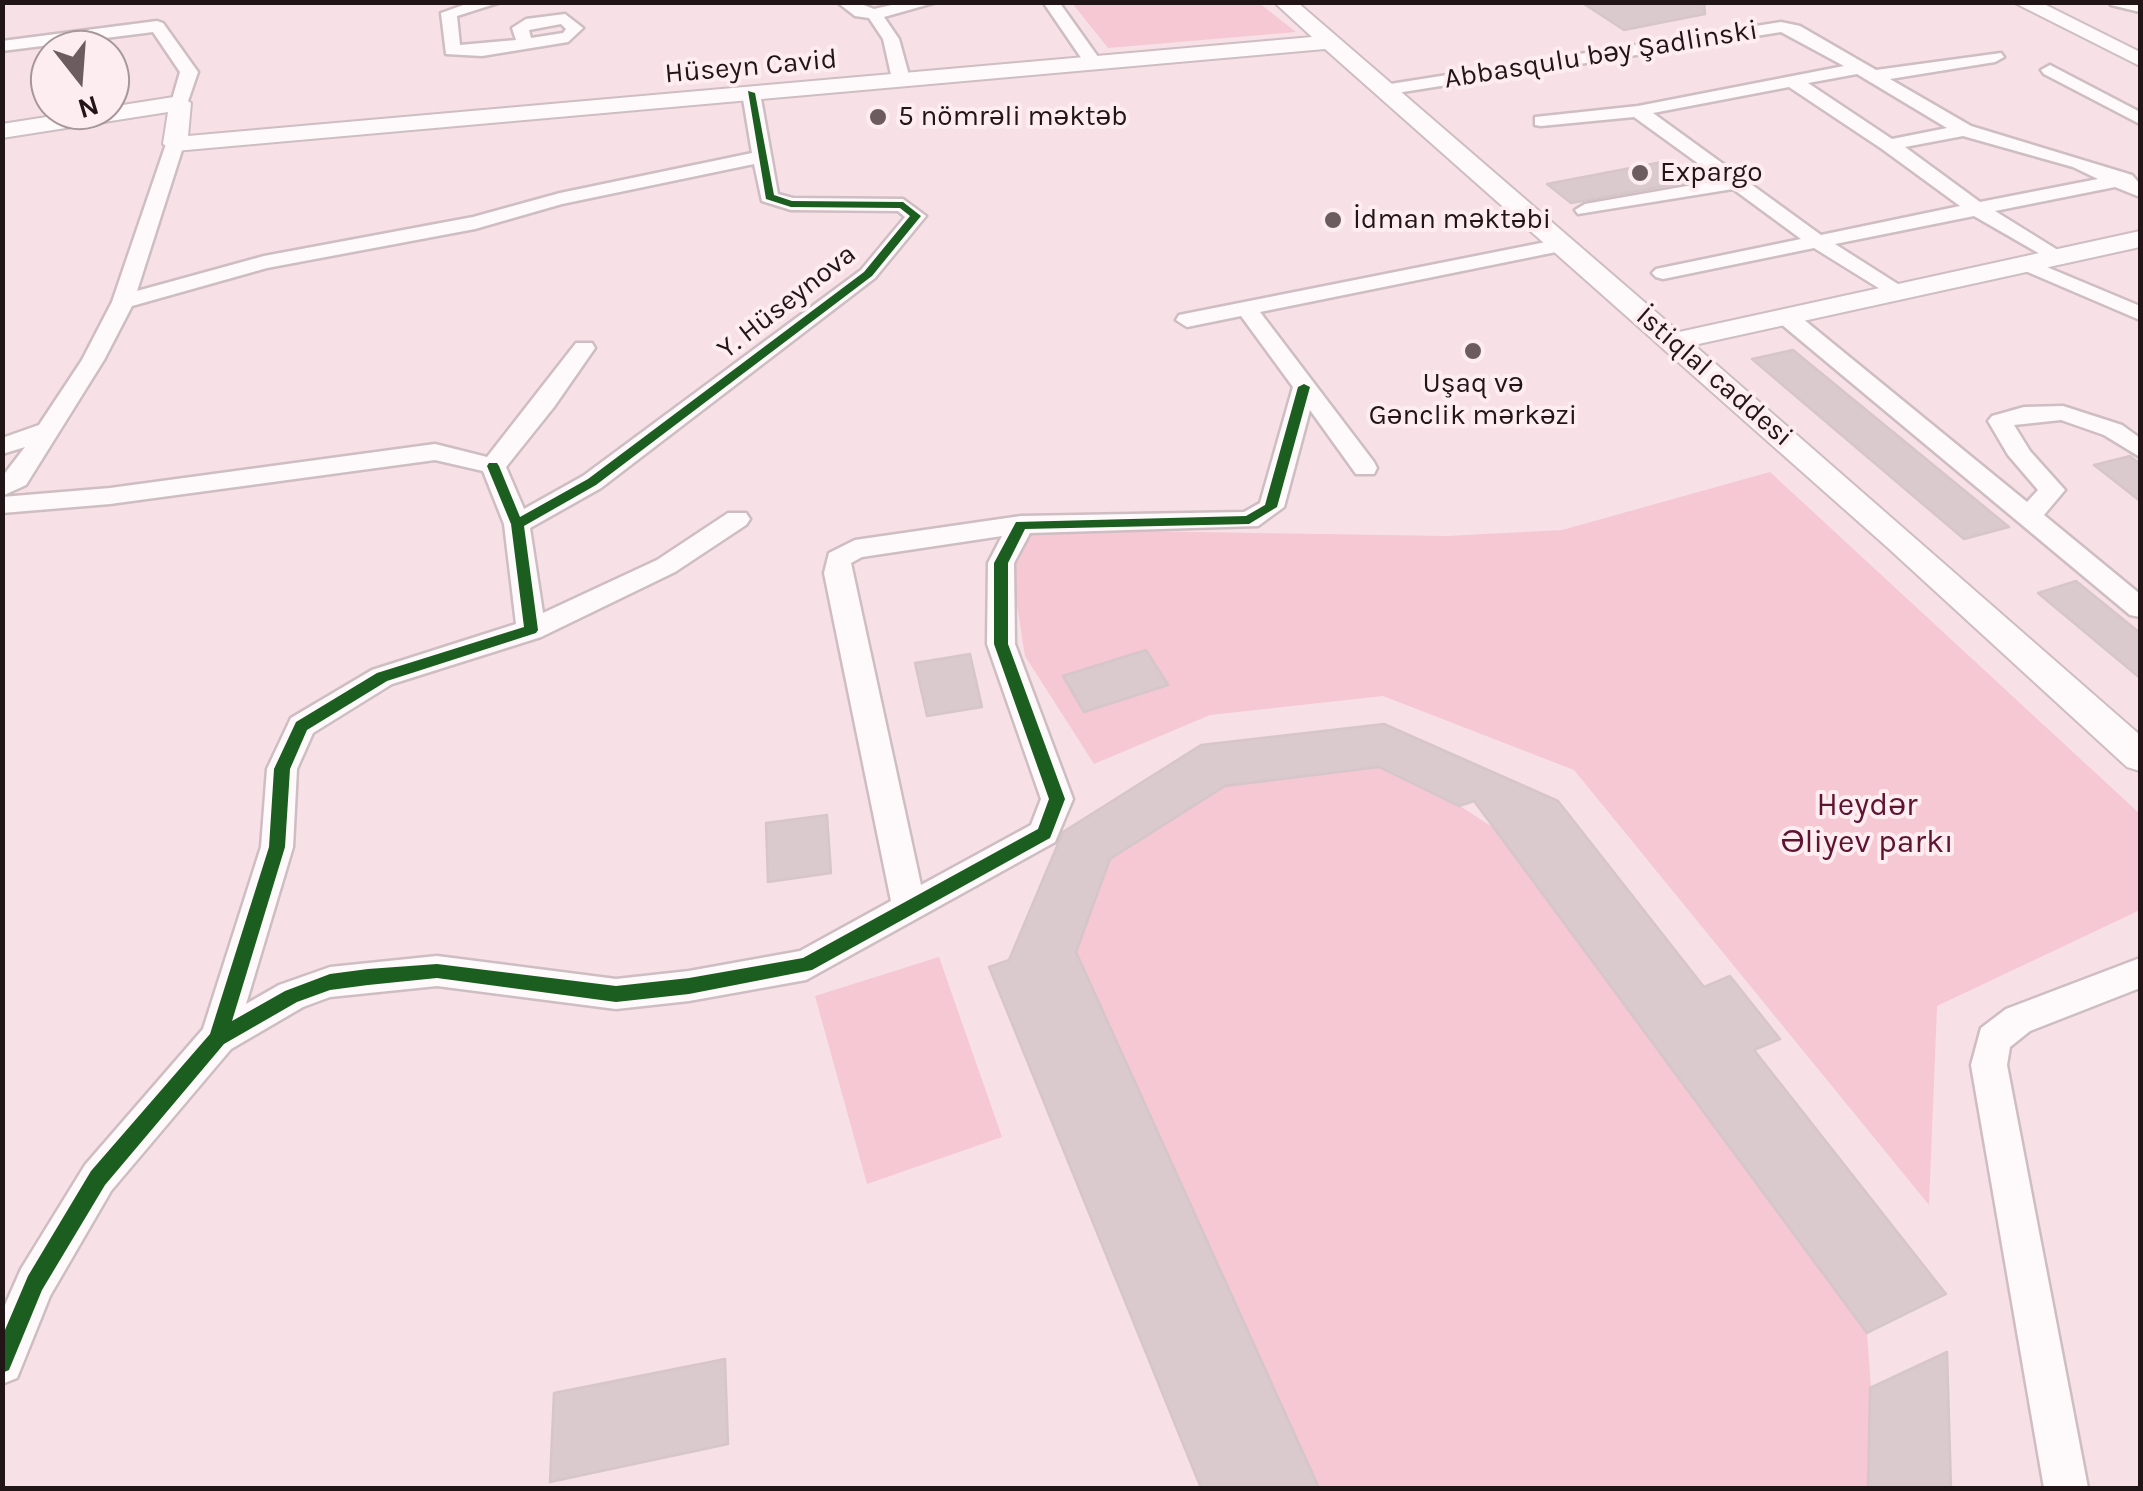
<!DOCTYPE html>
<meta charset="utf-8">
<style>
body{margin:0}
#map{position:relative;width:2143px;height:1491px;overflow:hidden;background:#f7e1e7;font-family:Karla,sans-serif}
canvas{display:block}
.frame{position:absolute;inset:0;border:5px solid #211518;pointer-events:none}
.north{position:absolute;left:30px;top:30px;width:100px;height:100px;box-sizing:border-box;background:#fdedf0;border:2px solid #a5979a;border-radius:50%;rotate:163deg;font-size:28px;font-weight:700;line-height:40px;text-align:center;color:#211518}
.north::after{content:'';display:block;margin:auto;width:35px;height:45px;background:#6c5c60;clip-path:polygon(50% 0,100% 100%,50% 72%,0 100%)}
</style>
<div id="map">
<canvas width="2143" height="1491"></canvas>
<div class="frame"></div>
<div class="north">N</div>
</div>
<script>
const ctx = document.querySelector('canvas').getContext('2d');
ctx.lineJoin = 'round';
function fillPath(path, color) { ctx.fillStyle = color; ctx.fill(path, 'evenodd'); }
const toPath = rows => new Path2D(rows.map(r => 'M' + r).join(''));
function strokePath(path, color, width, dash) { ctx.strokeStyle = color; ctx.lineWidth = width; ctx.lineCap = dash ? 'butt' : 'round'; ctx.setLineDash(dash || []); ctx.stroke(path); }
function write(font, color, halo, rows, align = 'center') {
  ctx.font = font + ' Karla,sans-serif'; ctx.lineWidth = 8; ctx.setLineDash([]); ctx.textBaseline = 'middle'; ctx.strokeStyle = halo; ctx.fillStyle = color; for (const [text, x, y, turn = 0] of rows) {
    ctx.save(); ctx.translate(x, y); ctx.rotate((+turn || 0) * Math.PI / 180); ctx.textAlign = isNaN(turn) ? turn : align; if (halo) ctx.strokeText(text, 0, 0); ctx.fillText(text, 0, 0); ctx.restore();
  }
}
fillPath(toPath([
 [1072,3,1259,3,1296,32,1108,48],
 [1770,472,2140,814,2140,910,1937,1006,1929,1205,1574,770,1383,696,1210,715,1094,764,1025,656,1005,529,1447,536,1562,530],
 [1384,724,1521,785,1460,806,1494,828,1561,805,1704,987,1730,976,1780,1039,1754,1050,1946,1294,1867,1333,1871,1388,1947,1352,1951,1488,1201,1488,989,967,1009,960,1062,832,1201,745],
 [939,957,1002,1137,867,1184,815,996]
]), '#f5c8d3');
const building = toPath([
 [1581,2,1704,2,1705,14,1624,30,1581,2],
 [1662,162,1687,182,1571,203,1547,184,1662,162],
 [1793,350,2009,527,1964,539,1752,359,1793,350],
 [2130,456,2140,464,2140,501,2094,465,2130,456],
 [2076,581,2140,633,2140,678,2038,593,2076,581],
 [1146,650,1168,685,1084,712,1063,676,1146,650],
 [970,654,982,707,927,716,915,663,970,654],
 [1384,724,1558,801,1704,987,1730,976,1780,1039,1754,1050,1946,1294,1867,1333,1474,801,1459,806,1379,767,1225,786,1110,859,1076,952,1319,1488,1201,1488,989,967,1009,960,1063,832,1201,745,1384,724],
 [827,815,831,873,768,882,766,823,827,815],
 [1947,1352,1951,1488,1868,1488,1870,1388,1947,1352],
 [725,1359,728,1444,550,1482,554,1393,725,1359]
]);
fillPath(building, '#dac9cd');
strokePath(building, '#d6c6ca', 2.5);
const minor = toPath([
 [472,2,501,2,457,16,460,45,516,40,512,28,526,19,565,14,583,28,568,42,482,56,446,54,441,13,472,2],
 [561,24,566,29,563,33,531,38,529,30,561,24],
 [837,2,856,2,874,9,905,2,937,2,884,17,899,39,910,79,907,83,892,79,883,39,869,18,855,16,837,2],
 [1043,2,1059,2,1101,61,1098,65,1086,65,1043,2],
 [2109,2,2140,2,2140,12,2111,5,2109,2],
 [157,21,163,23,198,72,186,107,174,107,171,103,180,72,153,32,2,51,2,41,157,21],
 [1781,22,1800,26,1876,70,2001,53,2004,57,1995,62,1890,79,1971,126,2132,175,2140,184,2140,197,2115,187,1995,211,2061,252,2064,256,2061,260,2054,262,1974,216,1835,244,1901,286,1904,291,1893,297,1814,248,1663,279,1656,277,1652,273,1656,269,1801,239,1733,189,1578,214,1575,210,1585,204,1721,180,1634,117,1541,126,1535,125,1535,117,1638,106,1844,66,1781,32,1384,95,1375,90,1384,85,1781,22],
 [1857,74,1947,128,1892,139,1808,83,1857,74],
 [1789,87,1882,149,1960,206,1821,235,1653,113,1789,87],
 [1963,136,2073,167,2098,179,1980,202,1905,147,1963,136],
 [2050,65,2140,112,2140,124,2044,74,2041,70,2050,65],
 [751,88,760,93,778,194,793,198,903,199,926,216,875,278,601,488,530,528,543,613,657,560,728,513,746,513,750,519,746,525,675,572,541,637,392,684,313,733,297,769,293,847,246,1004,279,985,330,967,437,956,616,979,689,971,800,951,891,901,824,573,829,553,855,540,1021,516,1244,512,1260,503,1293,387,1241,316,1187,327,1176,320,1179,315,1561,239,1571,245,1561,251,1260,312,1374,462,1377,468,1374,474,1356,474,1310,410,1284,507,1258,526,1030,533,1014,563,1015,644,1073,799,1055,842,806,980,689,1001,616,1009,437,986,330,997,303,1007,231,1049,111,1191,50,1296,17,1378,2,1384,2,1312,21,1269,85,1165,203,1029,261,847,267,769,291,718,372,670,516,624,504,524,483,471,435,460,110,504,2,513,2,497,110,488,435,444,487,457,576,343,592,343,595,348,554,407,506,467,524,509,583,476,861,270,905,217,898,211,791,210,762,201,754,164,562,204,475,229,267,268,132,306,104,360,26,485,2,496,2,477,25,447,2,454,2,438,39,425,82,360,112,302,166,144,175,138,184,144,137,291,264,256,473,217,560,193,752,153,742,93,751,88],
 [1002,536,988,563,987,644,1041,799,1031,825,921,885,851,563,862,557,1002,536],
 [2030,260,2140,306,2140,320,2023,270,2020,266,2023,262,2030,260],
 [1789,312,1797,314,2027,502,2038,490,2008,455,1988,421,1992,416,2024,407,2063,406,2122,425,2140,438,2140,457,2104,435,2061,420,2014,425,2030,451,2065,490,2044,515,2140,594,2140,617,2130,615,1781,324,1778,319,1781,314,1789,312],
 [2140,958,2140,988,2030,1031,2010,1047,2007,1065,2088,1488,2044,1488,1971,1065,1981,1028,2006,1009,2140,958]
]);
const major = toPath([
 [1274,2,1297,2,1679,332,2140,231,2140,247,1694,345,2140,735,2140,771,2127,767,1887,547,1325,49,175,151,163,144,168,112,2,138,2,124,180,96,191,103,188,136,1312,37,1274,2],
 [2013,2,2040,2,2140,52,2140,66,2013,2]
]);
strokePath(minor, '#cebdc2', 5);
strokePath(major, '#cebdc2', 4);
fillPath(minor, '#fefafb');
fillPath(major, '#fefafb');
fillPath(toPath([
 [748,91,755,93,774,195,792,201,903,202,921,216,872,276,596,485,524,526,538,630,536,633,387,681,307,730,290,769,285,847,232,1021,285,991,330,974,368,969,437,964,616,986,689,978,803,958,1038,829,1049,799,994,644,994,563,1016,522,1246,516,1265,505,1298,387,1304,384,1310,387,1277,507,1249,524,1025,529,1008,563,1008,644,1065,799,1052,833,1050,838,812,970,689,994,616,1002,437,978,368,985,330,990,297,1002,224,1044,105,1185,42,1290,9,1370,2,1373,2,1337,28,1276,91,1171,210,1034,269,847,274,769,296,722,377,673,524,627,511,524,487,466,489,463,497,463,499,466,520,517,588,479,864,272,910,216,900,208,791,207,766,199,748,91]
]), '#1b5e20');
for (const [x, y, r, color] of [
 [878,117,10,"#6c5c60"],
 [1640,173,10,"#6c5c60"],
 [1333,220,10,"#6c5c60"],
 [1473,351,10,"#6c5c60"]
]) { const dot = new Path2D(); dot.arc(x, y, r, 0, 2 * Math.PI); ctx.fillStyle = color; ctx.fill(dot); strokePath(dot, '#fdedf0', 4); }
write('28px', '#211518', '#fdedf0', [
 ["Abbasqulu bəy Şadlinski",1601,55,-9],
 ["Hüseyn Cavid",751,67,-5],
 ["Y. Hüseynova",787,302,-38],
 ["İstiqlal caddesi",1714,377,41]
]);
write('28px', '#211518', '#fdedf0', [
 ["5 nömrəli məktəb",898,117],
 ["Expargo",1660,173],
 ["İdman məktəbi",1353,220],
 ["Uşaq və",1473,384,"center"],
 ["Gənclik mərkəzi",1473,416,"center"]
], 'left');
write('32px', '#5e1330', '#fdedf0', [
 ["Heydər",1867,806],
 ["Əliyev parkı",1867,843]
]);
</script>
